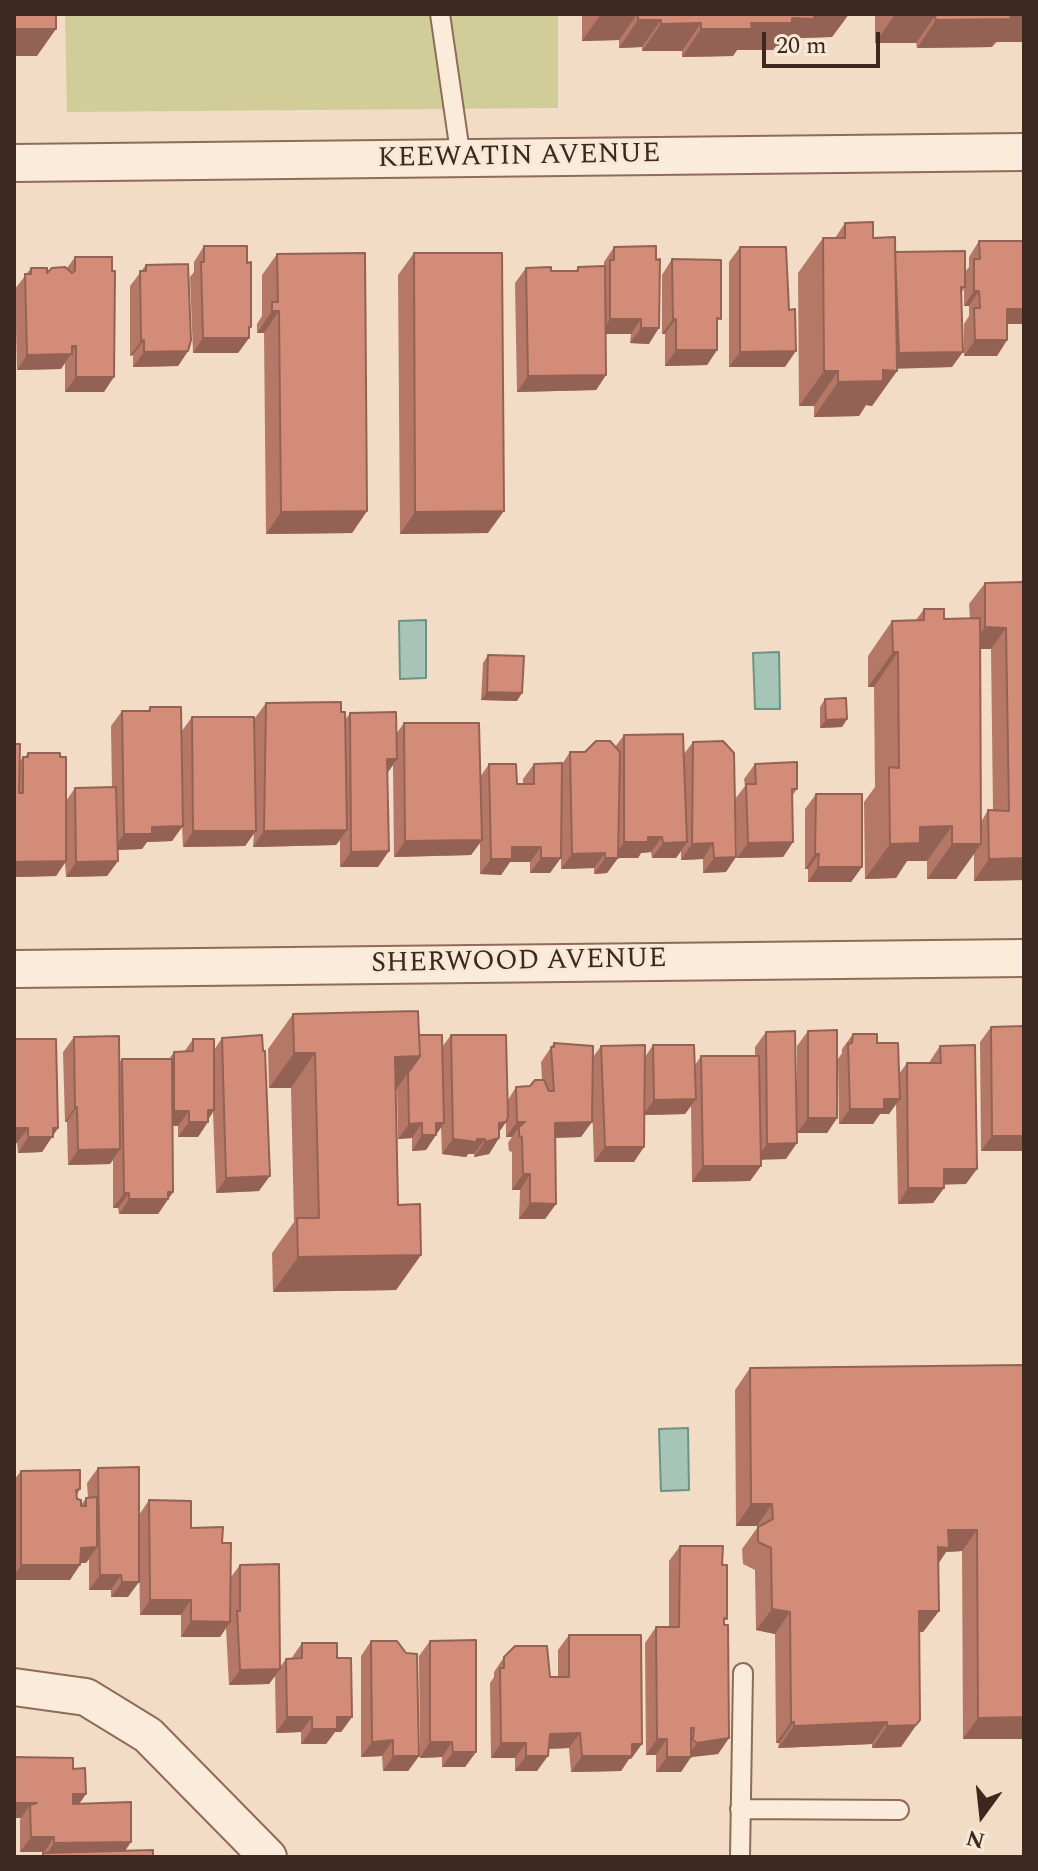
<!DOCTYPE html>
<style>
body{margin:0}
#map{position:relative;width:1038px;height:1871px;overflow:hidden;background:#f2dcc5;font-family:Spectral,serif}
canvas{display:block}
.frame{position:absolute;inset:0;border:16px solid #3e271e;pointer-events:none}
.north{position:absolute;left:942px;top:1775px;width:80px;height:80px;-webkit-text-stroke:6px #f8e8d6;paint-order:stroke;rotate:195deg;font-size:22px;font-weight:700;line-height:32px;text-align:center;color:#3e271e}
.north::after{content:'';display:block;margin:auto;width:28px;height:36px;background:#3e271e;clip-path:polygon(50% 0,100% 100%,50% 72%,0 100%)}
.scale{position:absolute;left:762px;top:32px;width:118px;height:36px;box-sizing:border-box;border:4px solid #3e271e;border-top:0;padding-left:10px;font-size:24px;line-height:28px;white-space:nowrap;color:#3e271e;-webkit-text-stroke:6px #f8e8d6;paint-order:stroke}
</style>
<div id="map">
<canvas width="1038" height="1871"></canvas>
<div class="frame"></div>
<div class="north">N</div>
<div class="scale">20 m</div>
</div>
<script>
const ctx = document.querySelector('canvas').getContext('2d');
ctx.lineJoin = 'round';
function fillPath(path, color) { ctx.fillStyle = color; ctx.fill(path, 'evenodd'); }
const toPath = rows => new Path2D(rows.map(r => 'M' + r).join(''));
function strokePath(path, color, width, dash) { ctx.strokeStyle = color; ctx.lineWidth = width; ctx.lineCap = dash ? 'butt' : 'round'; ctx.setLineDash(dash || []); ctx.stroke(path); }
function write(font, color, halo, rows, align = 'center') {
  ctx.font = font + ' Spectral,serif'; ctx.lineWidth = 6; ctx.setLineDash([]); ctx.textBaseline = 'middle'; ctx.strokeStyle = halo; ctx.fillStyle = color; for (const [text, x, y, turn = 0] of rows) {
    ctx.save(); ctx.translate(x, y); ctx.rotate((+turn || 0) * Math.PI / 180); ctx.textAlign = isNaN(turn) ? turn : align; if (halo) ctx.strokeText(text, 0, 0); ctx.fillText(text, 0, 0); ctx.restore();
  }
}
fillPath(toPath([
 [65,14,558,14,558,108,67,112]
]), '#d1cd98');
const water = toPath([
 [426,620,426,678,400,679,399,621,426,620],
 [779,652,780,709,755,709,753,653,779,652],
 [688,1428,689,1490,661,1491,659,1429,688,1428]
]);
fillPath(water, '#a7c5b6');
strokePath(water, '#6d9483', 2);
const service = toPath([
 [440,14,461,159],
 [740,1809,899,1810],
 [740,1857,743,1673]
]);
const minor = toPath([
 [14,163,1024,152],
 [14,969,1024,958],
 [14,1687,86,1697,148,1735,268,1857]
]);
strokePath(service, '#8f6b59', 22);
strokePath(minor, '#8f6b59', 40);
strokePath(service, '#fbebda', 18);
strokePath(minor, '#fbebda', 36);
fillPath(toPath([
 [582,14,849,14,832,37,801,38,795,46,776,46,773,50,737,50,733,56,682,57,682,51,642,51,642,47,619,48,619,40,582,41],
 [875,14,1024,14,992,47,917,48,916,43,875,43],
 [845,223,873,238,895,252,965,272,969,267,969,257,979,241,1024,241,1024,324,1007,324,1007,340,997,356,964,356,964,324,969,316,969,306,964,306,964,289,961,293,952,367,897,368,897,371,872,406,866,405,859,416,814,417,814,406,799,406,798,273,823,238,835,238],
 [204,246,247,263,251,327,249,331,249,338,238,353,193,353,190,277,194,272,194,262],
 [656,246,649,344,630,343,631,334,606,334,606,375,596,390,517,392,515,283,526,268,551,271,576,271,578,267,604,266,604,262,614,247],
 [740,247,785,367,729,367,729,262],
 [414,253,488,533,400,534,398,275],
 [277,254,367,511,352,533,266,534,264,333,257,333,257,324,262,316,262,275],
 [75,257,104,392,65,392,65,363,61,369,17,370,15,289,31,268,47,273,67,268],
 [672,259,717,325,717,350,707,365,665,366,665,334,662,334,662,275],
 [146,265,188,351,178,366,133,367,133,355,130,356,130,286],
 [1024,582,1024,880,974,881,974,854,956,879,927,879,927,861,907,861,896,878,865,879,864,802,875,787,874,687,868,687,868,656,892,621,916,620,924,609,944,619,970,619,969,604,985,583],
 [980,649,991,649,993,810,988,810,981,822],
 [488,655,517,701,481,700,483,663],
 [825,699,847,719,842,727,820,728,820,707],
 [266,703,341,712,345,720,350,713,396,734,404,723,480,777,489,764,517,784,523,784,523,779,534,764,562,764,570,752,585,752,615,747,624,735,684,754,693,742,726,872,703,873,703,859,681,860,681,851,676,858,652,858,651,852,641,853,638,858,618,858,607,873,594,874,594,868,561,869,561,853,550,873,530,873,530,862,510,862,501,875,480,874,480,843,471,855,394,857,393,765,387,773,378,867,340,867,340,840,336,845,253,847,254,833,245,846,183,847,182,826,172,841,147,842,142,849,118,850,118,861,107,876,66,877,65,863,56,876,14,877,14,744,19,762,23,757,25,757,28,753,66,801,75,788,112,787,111,726,122,711,148,711,150,707,181,732,192,717,255,755,255,718],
 [755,764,797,789,792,796,793,842,783,857,737,858,735,799,745,786,744,779],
 [816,794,862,867,851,882,808,882,808,869,805,869,805,809],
 [293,1014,419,1035,442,1047,451,1035,508,1100,516,1087,530,1086,542,1080,541,1062,554,1043,593,1057,601,1046,645,1057,653,1045,695,1065,701,1056,755,1056,755,1047,766,1032,786,1159,761,1159,761,1166,750,1181,692,1182,691,1106,685,1114,645,1115,634,1162,594,1162,592,1102,581,1137,555,1138,556,1204,545,1219,519,1219,520,1190,512,1190,512,1152,509,1151,508,1143,512,1137,506,1137,506,1122,499,1132,499,1138,489,1154,474,1157,474,1154,468,1154,466,1157,442,1154,441,1127,426,1150,412,1151,412,1138,398,1139,397,1089,396,1090,398,1205,421,1255,396,1290,273,1292,272,1253,294,1222,291,1088,269,1088,268,1049],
 [1024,1026,1024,1151,981,1151,980,1042,991,1027],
 [808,1031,837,1118,827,1133,797,1133,797,1046],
 [853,1034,877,1043,899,1074,907,1063,930,1063,930,1061,940,1046,966,1184,944,1184,944,1188,933,1203,898,1204,896,1103,889,1114,880,1114,873,1124,839,1124,838,1059,842,1053,842,1049],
 [74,1037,119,1063,122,1059,169,1059,174,1052,184,1052,193,1039,214,1050,222,1038,259,1191,216,1193,213,1112,198,1137,178,1137,178,1126,173,1126,173,1192,158,1214,119,1214,118,1208,113,1208,113,1160,110,1164,68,1165,67,1122,65,1122,63,1052],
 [14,1039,58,1128,42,1152,18,1153,17,1143,15,1143],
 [1024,1365,1024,1739,963,1739,962,1551,946,1552,938,1564,939,1611,923,1632,919,1632,901,1747,872,1748,872,1744,778,1748,779,1743,776,1743,775,1634,756,1630,755,1570,743,1564,742,1549,757,1528,757,1526,736,1526,735,1390,750,1368],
 [98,1468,139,1515,149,1500,191,1528,222,1543,231,1577,240,1565,280,1667,286,1659,291,1659,302,1643,337,1658,352,1717,341,1732,335,1732,326,1744,301,1744,301,1732,276,1733,275,1676,269,1684,229,1685,226,1628,220,1637,181,1637,181,1615,140,1615,139,1547,128,1597,111,1597,111,1590,89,1590,89,1559,86,1563,80,1563,70,1580,14,1580,14,1480,21,1471,80,1489,77,1495,77,1499,81,1505,86,1498,88,1498,87,1483],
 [680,1546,722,1565,729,1738,718,1754,691,1757,681,1772,656,1772,656,1755,646,1755,645,1643,656,1627,669,1627,669,1561],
 [569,1635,631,1759,629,1759,621,1771,571,1772,569,1748,548,1749,537,1771,515,1771,515,1758,491,1758,490,1683,494,1677,494,1672,504,1657,550,1677,558,1677,558,1650],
 [371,1641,419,1756,408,1771,383,1771,382,1756,361,1757,361,1656],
 [430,1641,476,1752,465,1767,442,1767,442,1757,420,1758,419,1656],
 [14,1757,73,1769,86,1794,79,1803,125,1851,153,1857,41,1857,44,1852,20,1852,20,1820,21,1818,14,1818]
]), '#b57867');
fillPath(toPath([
 [601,14,637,14,619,40,582,41],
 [812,14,849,14,832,37,801,38,795,46,776,46,773,50,737,50,733,56,682,57,701,29,792,18],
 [1010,15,1024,15,1024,42,994,42,992,47,917,48,936,20],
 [894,16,935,16,916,43,875,43],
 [638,20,661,20,642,47,619,48],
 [701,23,682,51,642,51,661,24],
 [14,29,56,29,37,56,14,56],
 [974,291,979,291,969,306,964,306],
 [1007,309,1024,309,1024,324,996,324],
 [272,311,279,311,264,333,257,333],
 [610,319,641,319,631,334,600,334],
 [673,319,676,319,665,334,662,334],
 [249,327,251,327,244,338,249,338,238,353,193,353,203,338],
 [641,328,659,328,649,344,630,343],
 [144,340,133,355,130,356,141,341],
 [975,340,1007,340,997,356,964,356],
 [72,346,76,346,61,369,17,370,27,355],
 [676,350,717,350,707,365,665,366],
 [188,351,178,366,133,367,144,352],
 [796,351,785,367,729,367,740,352],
 [963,352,952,367,889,369,899,353],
 [883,370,897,371,872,406,866,405,859,416,814,417,838,382],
 [824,371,838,371,814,406,799,406],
 [606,375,596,390,517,392,528,376],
 [76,377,114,377,104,392,65,392],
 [367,511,352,533,266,534,281,512],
 [504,511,488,533,400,534,415,512],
 [985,627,1006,628,991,649,970,649],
 [893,652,898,652,874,687,868,687],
 [487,692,522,693,517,701,481,700],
 [847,719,842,727,820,728,826,720],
 [387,759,397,759,386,775],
 [183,826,172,841,147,842,142,849,113,850,124,834,152,827],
 [952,826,927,861,907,861,896,878,865,879,890,844,920,827],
 [347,830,336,845,253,847,264,831],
 [193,831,256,831,245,846,183,847],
 [648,837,662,837,651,852,641,853,638,858,613,858,624,842],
 [482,840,471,855,394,857,405,841],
 [687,842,676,858,652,858,663,843],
 [793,842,783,857,737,858,748,843],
 [713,843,703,859,681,860,692,844],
 [952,844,981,844,956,879,927,879],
 [512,847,541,847,530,862,510,862,501,875,480,874,491,859],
 [389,851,378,867,340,867,351,852],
 [605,853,594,868,561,869,572,854],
 [815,854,819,854,808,869,805,869],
 [736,857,726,872,703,873,714,858],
 [541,858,561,858,550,873,530,873],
 [605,858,618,858,607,873,594,874],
 [1024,858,1024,880,974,881,989,859],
 [66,861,56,876,14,877,14,862],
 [118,861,107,876,66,877,76,862],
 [818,867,862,867,851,882,808,882],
 [294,1053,315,1053,291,1088,269,1088],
 [420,1056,395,1091,395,1057],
 [696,1099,685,1114,643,1115,654,1100],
 [884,1099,900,1099,889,1114,880,1114,873,1124,839,1124,850,1109],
 [75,1107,77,1107,67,1122,65,1122],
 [208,1110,214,1110,206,1122,208,1122,198,1137,178,1137,189,1122],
 [174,1111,189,1111,178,1126,164,1126],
 [808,1118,837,1118,827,1133,797,1133],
 [506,1122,495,1138,499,1123],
 [517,1122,525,1122,519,1127,512,1137,506,1137],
 [592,1122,581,1137,544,1138,555,1123],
 [422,1123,412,1138,398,1139,409,1124],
 [436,1123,444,1123,426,1150,412,1151,422,1135],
 [17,1128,28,1128,17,1143,14,1144,14,1132],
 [53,1128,58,1128,42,1152,18,1153,28,1137],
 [992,1136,1024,1136,1024,1151,981,1151],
 [499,1138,489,1154,474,1157,485,1142],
 [453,1139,485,1139,474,1154,468,1154,466,1157,442,1154],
 [797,1143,786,1159,756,1160,767,1144],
 [605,1147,644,1147,634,1162,594,1162],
 [120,1149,110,1164,68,1165,78,1150],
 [703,1166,761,1166,750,1181,692,1182],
 [944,1169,977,1169,966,1184,933,1185],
 [523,1174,530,1174,520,1190,512,1190],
 [270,1176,259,1191,216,1193,226,1178],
 [908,1188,944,1188,933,1203,898,1204],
 [168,1192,173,1192,158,1214,119,1214,129,1199],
 [124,1193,129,1193,118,1208,113,1208],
 [530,1203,556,1204,545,1219,519,1219],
 [421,1255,396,1290,273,1292,298,1257],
 [751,1504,772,1504,757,1526,736,1526],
 [948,1530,977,1530,962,1551,946,1552,934,1570,923,1569],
 [97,1547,86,1563,70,1563,81,1548],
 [21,1565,80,1565,70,1580,14,1580,14,1576],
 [100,1575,121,1575,111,1590,89,1590],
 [122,1582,139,1582,128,1597,111,1597],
 [150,1600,191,1600,181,1615,140,1615],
 [772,1609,790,1612,775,1634,756,1630],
 [919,1611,939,1611,923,1632,904,1633],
 [191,1621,230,1622,220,1637,181,1637],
 [280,1669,269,1684,229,1685,240,1670],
 [287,1717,312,1717,301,1732,276,1733],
 [337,1717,352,1717,341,1732,335,1732,326,1744,301,1744,312,1729],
 [1024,1717,1024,1739,963,1739,978,1718],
 [920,1720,901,1747,872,1748,887,1726],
 [791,1722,794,1722,779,1743,776,1743],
 [887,1722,872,1744,778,1748,794,1726],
 [580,1733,569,1748,540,1749,550,1734],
 [729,1738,718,1754,691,1757,681,1772,656,1772,667,1757,687,1757,697,1743],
 [657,1739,667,1739,656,1755,646,1755],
 [393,1740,382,1756,361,1757,372,1742],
 [430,1742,452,1742,442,1757,420,1758],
 [501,1743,526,1743,515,1758,491,1758],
 [632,1744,642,1744,631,1759,629,1759,621,1771,571,1772,582,1756],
 [453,1752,476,1752,465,1767,442,1767],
 [393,1756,419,1756,408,1771,383,1771],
 [526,1756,548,1756,537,1771,515,1771],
 [73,1794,86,1794,75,1810,63,1810],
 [14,1803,37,1803,30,1805,21,1818,14,1818],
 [31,1837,54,1837,44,1852,20,1852],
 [131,1842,121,1857,45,1857,54,1843]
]), '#946254');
const building = toPath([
 [14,14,56,14,56,29,14,29,14,14],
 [638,14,814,14,814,19,792,18,792,23,751,23,752,29,701,29,701,23,661,24,661,20,638,20,638,14],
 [894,14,1024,14,1024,15,1010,15,1011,19,936,20,935,16,894,16,894,14],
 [873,222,873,238,895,237,897,371,883,370,883,381,838,382,838,371,824,371,823,238,845,238,845,223,873,222],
 [979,241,1024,241,1024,309,1007,309,1007,340,975,340,974,308,980,308,979,291,974,291,974,259,980,259,979,241],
 [204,246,247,246,247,263,251,262,251,327,249,327,249,338,203,338,201,262,204,262,204,246],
 [656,246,656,260,660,259,659,328,641,328,641,319,610,319,610,260,614,260,614,247,656,246],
 [740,247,786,247,789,310,795,309,796,351,740,352,740,247],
 [965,251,965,287,961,287,963,352,899,353,895,252,965,251],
 [365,253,367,511,281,512,279,311,272,311,272,302,278,302,277,254,365,253],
 [414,253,502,253,504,511,415,512,414,253],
 [75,257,112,257,112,271,115,271,114,377,76,377,76,346,72,346,72,354,27,355,25,274,31,274,31,268,47,268,47,273,52,268,65,267,72,273,75,271,75,257],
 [672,259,721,260,721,319,717,318,717,350,676,350,676,319,673,319,672,259],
 [188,264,191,340,188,351,144,352,144,340,141,341,140,271,146,271,146,265,188,264],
 [605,266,606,375,528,376,526,268,551,267,551,271,578,271,578,267,605,266],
 [1024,582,1024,858,989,859,988,810,1009,811,1006,628,985,627,985,583,1024,582],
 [924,609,944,609,944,619,980,618,981,844,952,844,952,826,920,827,920,843,890,844,889,767,899,768,898,652,893,652,892,621,924,620,924,609],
 [488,655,524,656,522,693,487,692,488,655],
 [846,698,847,719,826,720,825,699,846,698],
 [341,702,341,712,345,712,347,830,264,831,266,703,341,702],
 [150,707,181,707,183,826,152,827,152,834,124,834,122,711,150,711,150,707],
 [396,712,397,759,387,759,389,851,351,852,350,713,396,712],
 [192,717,254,717,256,831,193,831,192,717],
 [404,723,479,723,482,840,405,841,404,723],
 [683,734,687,842,663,843,662,837,648,837,648,842,624,842,624,735,683,734],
 [596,741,610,741,620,752,618,858,605,858,605,853,572,854,570,752,585,752,596,741],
 [723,741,734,753,736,857,714,858,713,843,692,844,693,742,723,741],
 [14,744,20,744,19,793,23,793,23,757,28,757,28,753,60,753,60,757,66,757,66,861,14,862,14,744],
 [797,762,797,789,792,789,793,842,748,843,746,784,756,784,755,764,797,762],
 [562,763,561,858,541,858,541,847,512,847,512,859,491,859,489,764,516,764,517,784,534,784,534,764,562,763],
 [116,787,118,861,76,862,75,788,116,787],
 [816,794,862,794,862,867,818,867,819,854,815,854,816,794],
 [418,1011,420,1056,395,1057,398,1205,420,1204,421,1255,298,1257,297,1218,319,1218,315,1053,294,1053,293,1014,418,1011],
 [1024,1026,1024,1136,992,1136,991,1027,1024,1026],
 [837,1030,837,1118,808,1118,808,1031,837,1030],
 [795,1031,797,1143,767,1144,766,1032,795,1031],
 [853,1034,877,1034,877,1043,898,1043,900,1099,884,1099,884,1109,850,1109,848,1044,852,1043,853,1034],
 [262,1035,263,1051,265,1051,270,1176,226,1178,222,1038,262,1035],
 [419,1035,442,1035,444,1123,436,1123,436,1135,422,1135,422,1123,409,1124,408,1073,420,1056,419,1035],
 [451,1035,506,1035,508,1117,506,1122,499,1123,499,1138,485,1142,485,1139,477,1139,477,1142,453,1139,451,1035],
 [119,1036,120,1149,78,1150,77,1107,75,1107,74,1037,119,1036],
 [14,1039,56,1039,58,1128,53,1128,53,1137,28,1137,28,1128,17,1128,17,1140,14,1140,14,1039],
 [193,1039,214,1039,214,1110,208,1110,208,1122,189,1122,189,1111,174,1111,174,1052,193,1051,193,1039],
 [554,1043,593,1046,592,1122,555,1123,556,1204,530,1203,530,1174,523,1174,522,1137,519,1136,519,1127,525,1122,517,1122,516,1087,530,1086,535,1080,544,1080,549,1091,554,1091,551,1047,554,1047,554,1043],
 [645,1045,644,1147,605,1147,601,1046,645,1045],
 [653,1045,694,1045,696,1099,654,1100,653,1045],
 [975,1045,977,1169,944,1169,944,1188,908,1188,907,1063,941,1063,940,1046,975,1045],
 [701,1056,759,1056,761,1166,703,1166,701,1056],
 [122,1059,172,1059,173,1192,168,1192,168,1199,129,1199,129,1193,124,1193,122,1059],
 [1024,1365,1024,1717,978,1718,977,1530,948,1530,949,1548,938,1547,939,1611,919,1611,920,1720,916,1725,887,1726,887,1722,794,1726,794,1722,791,1722,790,1612,772,1609,771,1548,758,1542,758,1527,773,1519,772,1504,751,1504,750,1368,1024,1365],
 [139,1467,139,1582,122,1582,121,1575,100,1575,98,1468,139,1467],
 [80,1470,80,1489,76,1490,77,1499,81,1500,81,1506,86,1506,86,1498,97,1497,97,1547,81,1548,80,1565,21,1565,21,1471,80,1470],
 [149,1500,191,1501,191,1528,223,1527,222,1543,231,1543,230,1622,191,1621,191,1600,150,1600,149,1500],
 [680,1546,723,1546,722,1565,727,1565,727,1619,724,1618,724,1625,728,1625,729,1738,697,1743,693,1740,694,1728,691,1728,691,1757,667,1757,667,1739,657,1739,656,1627,679,1627,680,1546],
 [279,1564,280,1669,240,1670,237,1611,240,1611,240,1565,279,1564],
 [569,1635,641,1635,642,1744,632,1744,632,1756,582,1756,580,1733,550,1734,548,1756,526,1756,526,1743,501,1743,500,1668,504,1668,504,1657,515,1646,547,1646,550,1677,569,1677,569,1635],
 [476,1640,476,1752,453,1752,452,1742,430,1742,430,1641,476,1640],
 [371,1641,397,1641,406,1653,417,1654,419,1756,393,1756,393,1740,372,1742,371,1641],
 [302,1643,337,1643,337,1658,351,1658,352,1717,337,1717,337,1729,312,1729,312,1717,287,1717,286,1659,302,1658,302,1643],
 [14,1757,73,1758,73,1769,85,1768,86,1794,73,1794,73,1804,131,1802,131,1842,54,1843,54,1837,31,1837,30,1805,37,1803,14,1803,14,1757],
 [153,1850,153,1857,43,1857,43,1853,153,1850]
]);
fillPath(building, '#d38c78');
strokePath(building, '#946254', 2);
write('28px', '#3e271e', '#f8e8d6', [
 ["KEEWATIN AVENUE",519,158,-1],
 ["SHERWOOD AVENUE",519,963,-1]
]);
</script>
